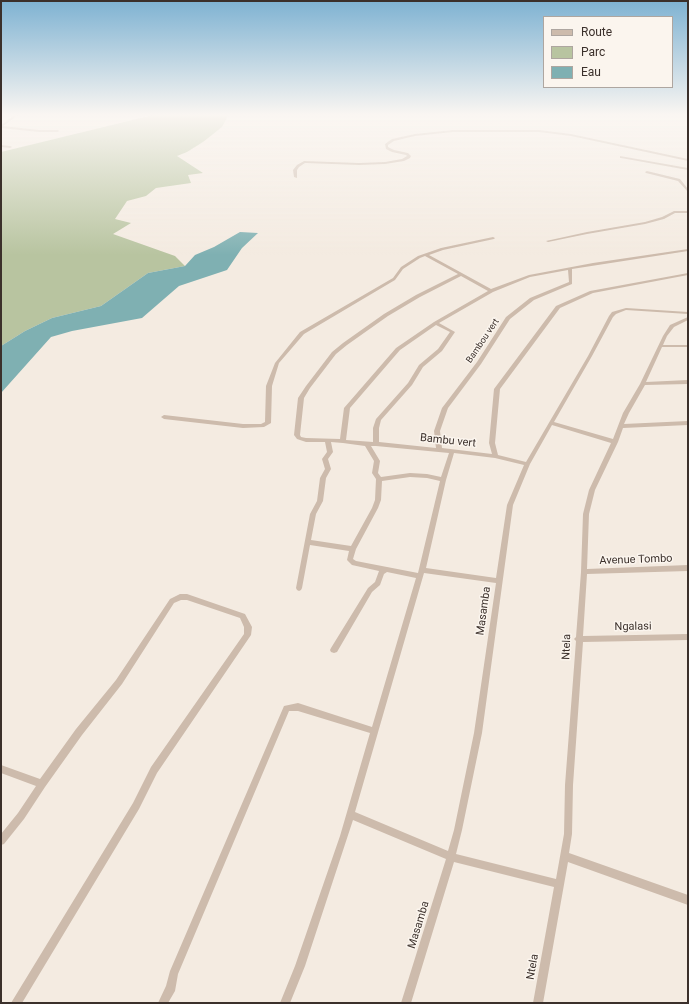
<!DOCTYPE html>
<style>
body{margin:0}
#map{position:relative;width:689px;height:1004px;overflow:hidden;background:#f4ebe1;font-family:Roboto,sans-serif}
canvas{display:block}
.frame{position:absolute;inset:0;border:2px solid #3b302b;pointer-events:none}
.legend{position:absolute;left:543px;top:16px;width:130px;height:72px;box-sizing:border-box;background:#fbf5ee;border:1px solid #aea6a0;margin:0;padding:5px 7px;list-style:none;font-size:12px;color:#3b302b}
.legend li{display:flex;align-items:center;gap:8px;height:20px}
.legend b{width:20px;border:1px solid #aea6a0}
</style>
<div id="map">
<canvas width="689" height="1004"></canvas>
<div class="frame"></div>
<ul class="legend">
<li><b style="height:5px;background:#cdbbac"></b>Route</li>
<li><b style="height:11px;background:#b8c4a0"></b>Parc</li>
<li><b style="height:11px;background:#7fb0b2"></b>Eau</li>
</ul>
</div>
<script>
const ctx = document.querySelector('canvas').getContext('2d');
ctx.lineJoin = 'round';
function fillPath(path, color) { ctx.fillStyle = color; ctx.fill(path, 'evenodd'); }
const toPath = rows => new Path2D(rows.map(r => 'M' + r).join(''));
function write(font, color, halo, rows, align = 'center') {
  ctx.font = font + ' Roboto,sans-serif'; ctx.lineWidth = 3; ctx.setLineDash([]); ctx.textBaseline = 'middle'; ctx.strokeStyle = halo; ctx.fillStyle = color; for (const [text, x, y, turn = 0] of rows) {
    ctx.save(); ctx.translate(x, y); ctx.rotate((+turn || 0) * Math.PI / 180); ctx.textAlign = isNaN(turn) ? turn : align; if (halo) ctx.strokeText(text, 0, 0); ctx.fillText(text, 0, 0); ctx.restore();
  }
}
fillPath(toPath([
 [157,114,229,114,222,127,203,142,187,152,177,156,203,173,188,175,191,183,156,188,146,196,127,201,115,219,131,223,113,234,175,256,185,266,148,273,101,306,52,318,25,331,1,346,1,152]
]), '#b8c4a0');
fillPath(toPath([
 [240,232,258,233,242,248,227,270,179,286,142,318,72,331,51,337,1,393,1,346,25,331,52,318,101,306,148,273,185,266,195,255,214,247]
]), '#7fb0b2');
fillPath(toPath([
 [16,114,20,114,3,126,39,130,58,130,59,131,58,132,39,132,1,128,1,125,16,114],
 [453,130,539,130,571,134,688,159,688,161,571,136,539,132,453,132,415,136,394,141,388,145,388,147,394,150,408,153,411,156,410,158,404,161,385,164,359,165,305,163,299,167,297,170,297,178,294,177,293,170,297,165,304,161,359,163,385,162,402,159,407,156,406,155,392,152,386,149,385,144,392,139,415,134,453,130],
 [1,145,10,146,12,147,10,148,1,147,1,145],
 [620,156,688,168,688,170,621,158,620,158,620,156],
 [647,171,680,179,688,189,688,192,678,181,646,173,645,172,647,171],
 [674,211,688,211,688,213,675,213,664,219,645,224,587,234,548,242,546,241,587,232,645,222,662,217,674,211],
 [493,237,495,238,494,239,443,250,429,255,491,289,529,275,593,263,688,249,688,251,572,269,572,284,534,300,510,319,481,364,448,408,440,431,442,448,492,454,489,443,494,389,556,306,590,291,688,273,688,275,593,293,560,308,500,389,495,443,498,455,526,462,588,356,609,316,612,312,626,308,688,312,688,314,626,310,616,314,613,317,592,356,554,422,613,439,623,413,640,384,663,336,670,325,688,317,688,320,674,327,667,336,663,345,688,345,688,347,662,347,646,382,688,380,688,384,645,385,629,413,624,424,688,421,688,425,623,428,618,442,595,490,589,514,587,569,688,565,688,571,587,574,583,636,688,634,688,640,583,642,573,785,572,834,569,853,688,895,688,905,568,862,543,1003,533,1003,554,887,454,862,411,1003,401,1003,446,859,353,820,305,966,290,1003,280,1003,295,966,340,836,370,733,298,711,289,711,178,974,175,991,168,1003,158,1003,166,986,170,971,284,706,298,703,372,727,416,578,387,572,384,574,380,585,372,592,337,652,334,653,331,652,330,650,331,648,368,588,375,582,379,571,352,565,347,560,349,551,310,545,302,588,301,590,299,591,297,590,296,588,310,514,317,501,320,478,325,469,322,459,327,452,325,442,306,442,297,439,294,435,298,398,306,386,332,352,343,343,384,314,416,295,458,274,425,256,420,258,403,269,395,280,304,334,279,363,272,386,271,423,264,427,243,428,164,419,161,417,164,415,243,424,261,424,265,422,266,386,275,363,300,332,393,278,401,267,418,256,441,248,493,237],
 [568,270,569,282,530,298,506,317,477,362,442,408,434,431,436,448,379,442,379,428,381,420,412,385,423,367,442,351,455,332,439,323,493,292,530,277,568,270],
 [461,276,488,291,434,322,396,348,344,408,340,439,306,438,301,437,300,435,304,398,310,388,336,354,347,345,388,316,420,297,461,276],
 [436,325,450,332,438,349,419,365,408,383,376,419,373,428,373,442,346,440,350,408,400,350,436,325],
 [552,425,611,443,589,490,583,514,581,572,576,637,574,639,576,641,565,785,564,834,556,879,456,854,462,830,482,733,513,505,530,464,552,425],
 [331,442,343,443,365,446,374,461,372,473,376,479,375,500,372,508,351,546,311,540,316,514,323,501,326,478,331,469,328,459,333,452,331,442],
 [371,446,376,446,449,453,441,477,427,474,410,473,381,477,378,473,380,461,371,446],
 [454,453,495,458,524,465,507,505,496,578,426,568,446,480,454,453],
 [410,477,427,478,440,481,418,573,356,561,353,559,356,549,378,508,381,500,382,481,410,477],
 [424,573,496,583,474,733,454,830,448,851,355,812,424,573],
 [180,594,187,594,245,614,252,627,251,635,157,773,139,809,22,1003,11,1003,133,803,151,767,244,634,244,627,240,618,187,600,181,600,174,603,122,684,82,735,45,787,24,819,4,844,1,845,1,834,18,813,36,786,1,773,1,765,40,779,76,729,116,680,170,599,180,594]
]), '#cdbbac');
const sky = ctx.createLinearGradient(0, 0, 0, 255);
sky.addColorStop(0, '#7eb2d2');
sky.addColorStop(0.45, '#faf6f2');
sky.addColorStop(1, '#faf6f200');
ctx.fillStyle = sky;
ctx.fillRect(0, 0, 689, 255);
write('9px', '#3b302b', '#fbf5ee', [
 ["Bambou vert",483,341,-56]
]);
write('11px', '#3b302b', '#fbf5ee', [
 ["Bambu vert",448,441,6],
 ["Avenue Tombo",636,560,-2],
 ["Masamba",484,611,-82],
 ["Ngalasi",633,627,-1],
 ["Ntela",567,647,-88],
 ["Masamba",419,925,-73],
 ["Ntela",533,967,-80]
]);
</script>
